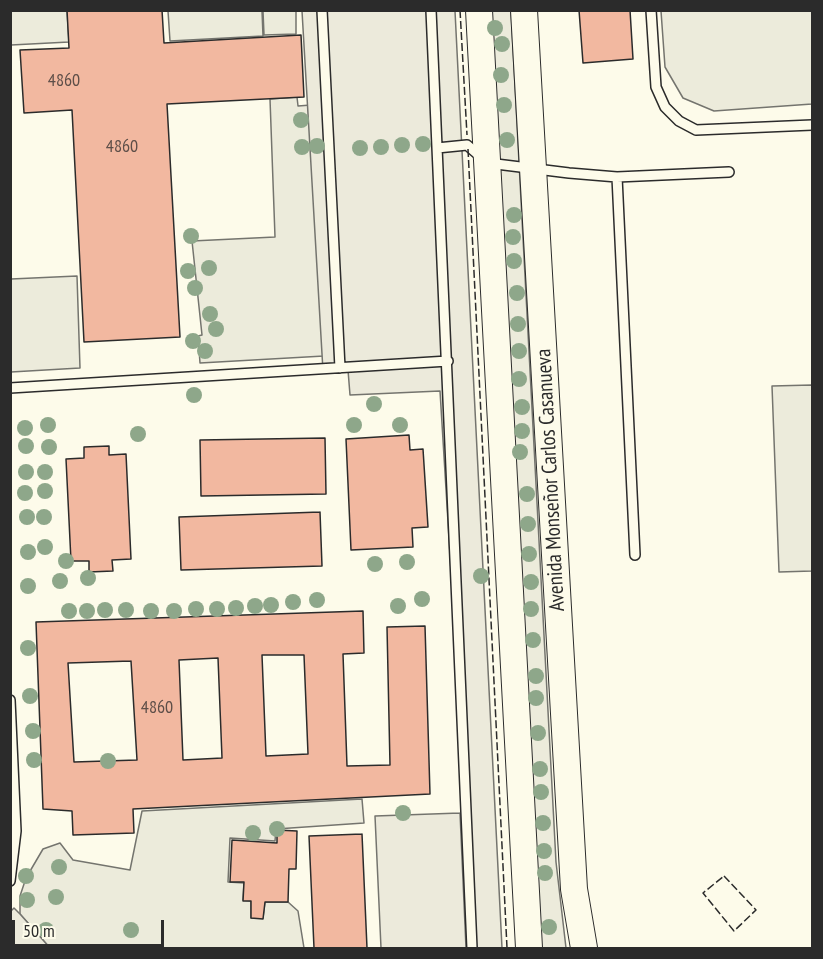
<!DOCTYPE html>
<meta charset="utf-8">
<style>
body{margin:0}
#map{position:relative;width:823px;height:959px;overflow:hidden;background:#fdfbea;font-family:"PT Sans Narrow",sans-serif}
canvas{display:block}
.frame{position:absolute;inset:0;border:12px solid #2b2b2b;pointer-events:none}
.scale{position:absolute;left:12px;top:920px;width:152px;height:27px;box-sizing:border-box;border:3px solid #2b2b2b;border-top:0;padding-left:8px;font-size:18px;line-height:21px;white-space:nowrap;color:#2b2b2b;-webkit-text-stroke:4px #fdfbea;paint-order:stroke}
</style>
<div id="map">
<canvas width="823" height="959"></canvas>
<div class="frame"></div>
<div class="scale">50 m</div>
</div>
<script>
const ctx = document.querySelector('canvas').getContext('2d');
ctx.lineJoin = 'round';
function fillPath(path, color) { ctx.fillStyle = color; ctx.fill(path, 'evenodd'); }
const toPath = rows => new Path2D(rows.map(r => 'M' + r).join(''));
function strokePath(path, color, width, dash) { ctx.strokeStyle = color; ctx.lineWidth = width; ctx.lineCap = dash ? 'butt' : 'round'; ctx.setLineDash(dash || []); ctx.stroke(path); }
function write(font, color, halo, rows, align = 'center') {
  ctx.font = font + ' "PT Sans Narrow",sans-serif'; ctx.lineWidth = 4.5; ctx.setLineDash([]); ctx.textBaseline = 'middle'; ctx.strokeStyle = halo; ctx.fillStyle = color; for (const [text, x, y, turn = 0] of rows) {
    ctx.save(); ctx.translate(x, y); ctx.rotate((+turn || 0) * Math.PI / 180); ctx.textAlign = isNaN(turn) ? turn : align; if (halo) ctx.strokeText(text, 0, 0); ctx.fillText(text, 0, 0); ctx.restore();
  }
}
const green = toPath([
 [10,11,67,11,69,42,11,45,10,11],
 [168,11,262,11,263,36,170,41,168,11],
 [263,11,296,11,296,34,264,35,263,11],
 [487,11,511,11,556,862,566,948,537,948,487,11],
 [661,11,812,11,812,104,714,111,683,98,665,67,661,11],
 [297,97,298,106,311,105,324,356,200,363,198,336,202,335,192,241,275,237,270,99,297,97],
 [77,276,80,368,11,372,11,279,77,276],
 [812,385,812,571,779,572,772,386,812,385],
 [362,799,364,823,276,829,275,841,230,838,228,882,244,883,243,900,251,901,251,918,263,918,265,902,288,902,298,911,304,948,50,948,20,914,20,896,26,878,43,849,60,843,73,860,130,870,142,811,362,799]
]);
fillPath(green, '#ecebdb');
strokePath(green, '#74746e', 1.5);
const parking = toPath([
 [302,11,455,11,502,948,474,948,440,391,350,395,348,370,323,371,302,11],
 [460,813,466,948,381,948,375,816,460,813],
 [14,908,20,914,50,948,11,948,11,911,14,908]
]);
fillPath(parking, '#eceadb');
strokePath(parking, '#74746e', 1.5);
const building = toPath([
 [67,10,162,10,164,43,301,35,304,97,167,104,180,337,84,342,72,110,24,113,20,50,69,48,67,10],
 [579,10,630,10,633,59,583,63,579,10],
 [409,435,410,450,423,449,428,527,412,528,413,547,351,550,346,439,409,435],
 [325,438,326,494,201,496,200,440,325,438],
 [109,446,109,455,126,454,131,559,112,560,113,571,89,572,89,561,71,561,66,459,84,458,84,447,109,446],
 [320,512,322,566,181,570,179,517,320,512],
 [363,611,364,653,343,654,347,766,390,765,387,627,425,626,430,794,133,809,134,833,73,835,72,811,43,809,36,622,363,611],
 [262,655,304,655,308,754,266,756,262,655],
 [218,658,222,758,183,760,179,660,218,658],
 [131,661,137,760,74,762,68,663,131,661],
 [277,830,297,831,296,869,289,869,288,902,265,902,263,919,251,918,251,901,243,901,244,882,230,882,232,840,277,843,277,830],
 [362,834,367,948,314,948,309,836,362,834]
]);
fillPath(building, '#f2b8a0');
strokePath(building, '#2b2b2b', 1.5);
const lane = toPath([
 [322,10,340,368],
 [431,10,472,948],
 [651,10,656,87,665,107,679,121,696,130,812,125],
 [437,148,467,145,488,163,569,173,617,177,729,172],
 [617,177,635,555],
 [10,388,448,361],
 [10,700,16,831,10,881]
]);
const secondary = toPath([
 [479,10,529,948],
 [524,10,574,889,584,948]
]);
strokePath(lane, '#2b2b2b', 12);
strokePath(secondary, '#2b2b2b', 28);
strokePath(lane, '#fdfbea', 9);
strokePath(secondary, '#fdfbea', 26);
strokePath(toPath([
 [460,10,467,135],
 [468,149,507,948],
 [724,876,756,910,734,931,703,893,724,876]
]), '#2b2b2b', 1.5, [8, 3]);
ctx.fillStyle = '#8ea78a';
for (const [x, y] of [
 [495,28],
 [502,44],
 [501,75],
 [504,105],
 [301,120],
 [507,140],
 [423,144],
 [402,145],
 [317,146],
 [302,147],
 [381,147],
 [360,148],
 [514,215],
 [191,236],
 [513,237],
 [514,261],
 [209,268],
 [188,271],
 [195,288],
 [517,293],
 [210,314],
 [518,324],
 [216,329],
 [193,341],
 [205,351],
 [519,351],
 [519,379],
 [194,395],
 [374,404],
 [522,407],
 [48,425],
 [354,425],
 [400,425],
 [25,428],
 [522,431],
 [138,434],
 [26,446],
 [49,447],
 [520,452],
 [26,472],
 [45,472],
 [45,491],
 [25,493],
 [527,494],
 [27,517],
 [44,517],
 [528,524],
 [45,547],
 [28,552],
 [529,554],
 [66,561],
 [407,562],
 [375,564],
 [481,576],
 [88,578],
 [60,581],
 [531,582],
 [28,586],
 [422,599],
 [317,600],
 [293,602],
 [271,605],
 [255,606],
 [398,606],
 [236,608],
 [196,609],
 [217,609],
 [531,609],
 [105,610],
 [126,610],
 [69,611],
 [87,611],
 [151,611],
 [174,611],
 [533,640],
 [28,648],
 [536,676],
 [30,696],
 [536,698],
 [33,731],
 [538,733],
 [34,760],
 [108,761],
 [540,769],
 [541,792],
 [403,813],
 [543,823],
 [277,829],
 [253,833],
 [544,851],
 [59,867],
 [545,873],
 [26,876],
 [56,897],
 [27,900],
 [549,927],
 [46,930],
 [131,930]
]) { ctx.beginPath(); ctx.arc(x, y, 8, 0, 2 * Math.PI); ctx.fill(); }
write('18px', '#5d4e48', null, [
 ["4860",64,81],
 ["4860",122,147],
 ["4860",157,708]
]);
write('21px', '#2b2b2b', '#fdfbea', [
 ["Avenida Monseñor Carlos Casanueva",551,480,-93]
]);
</script>
